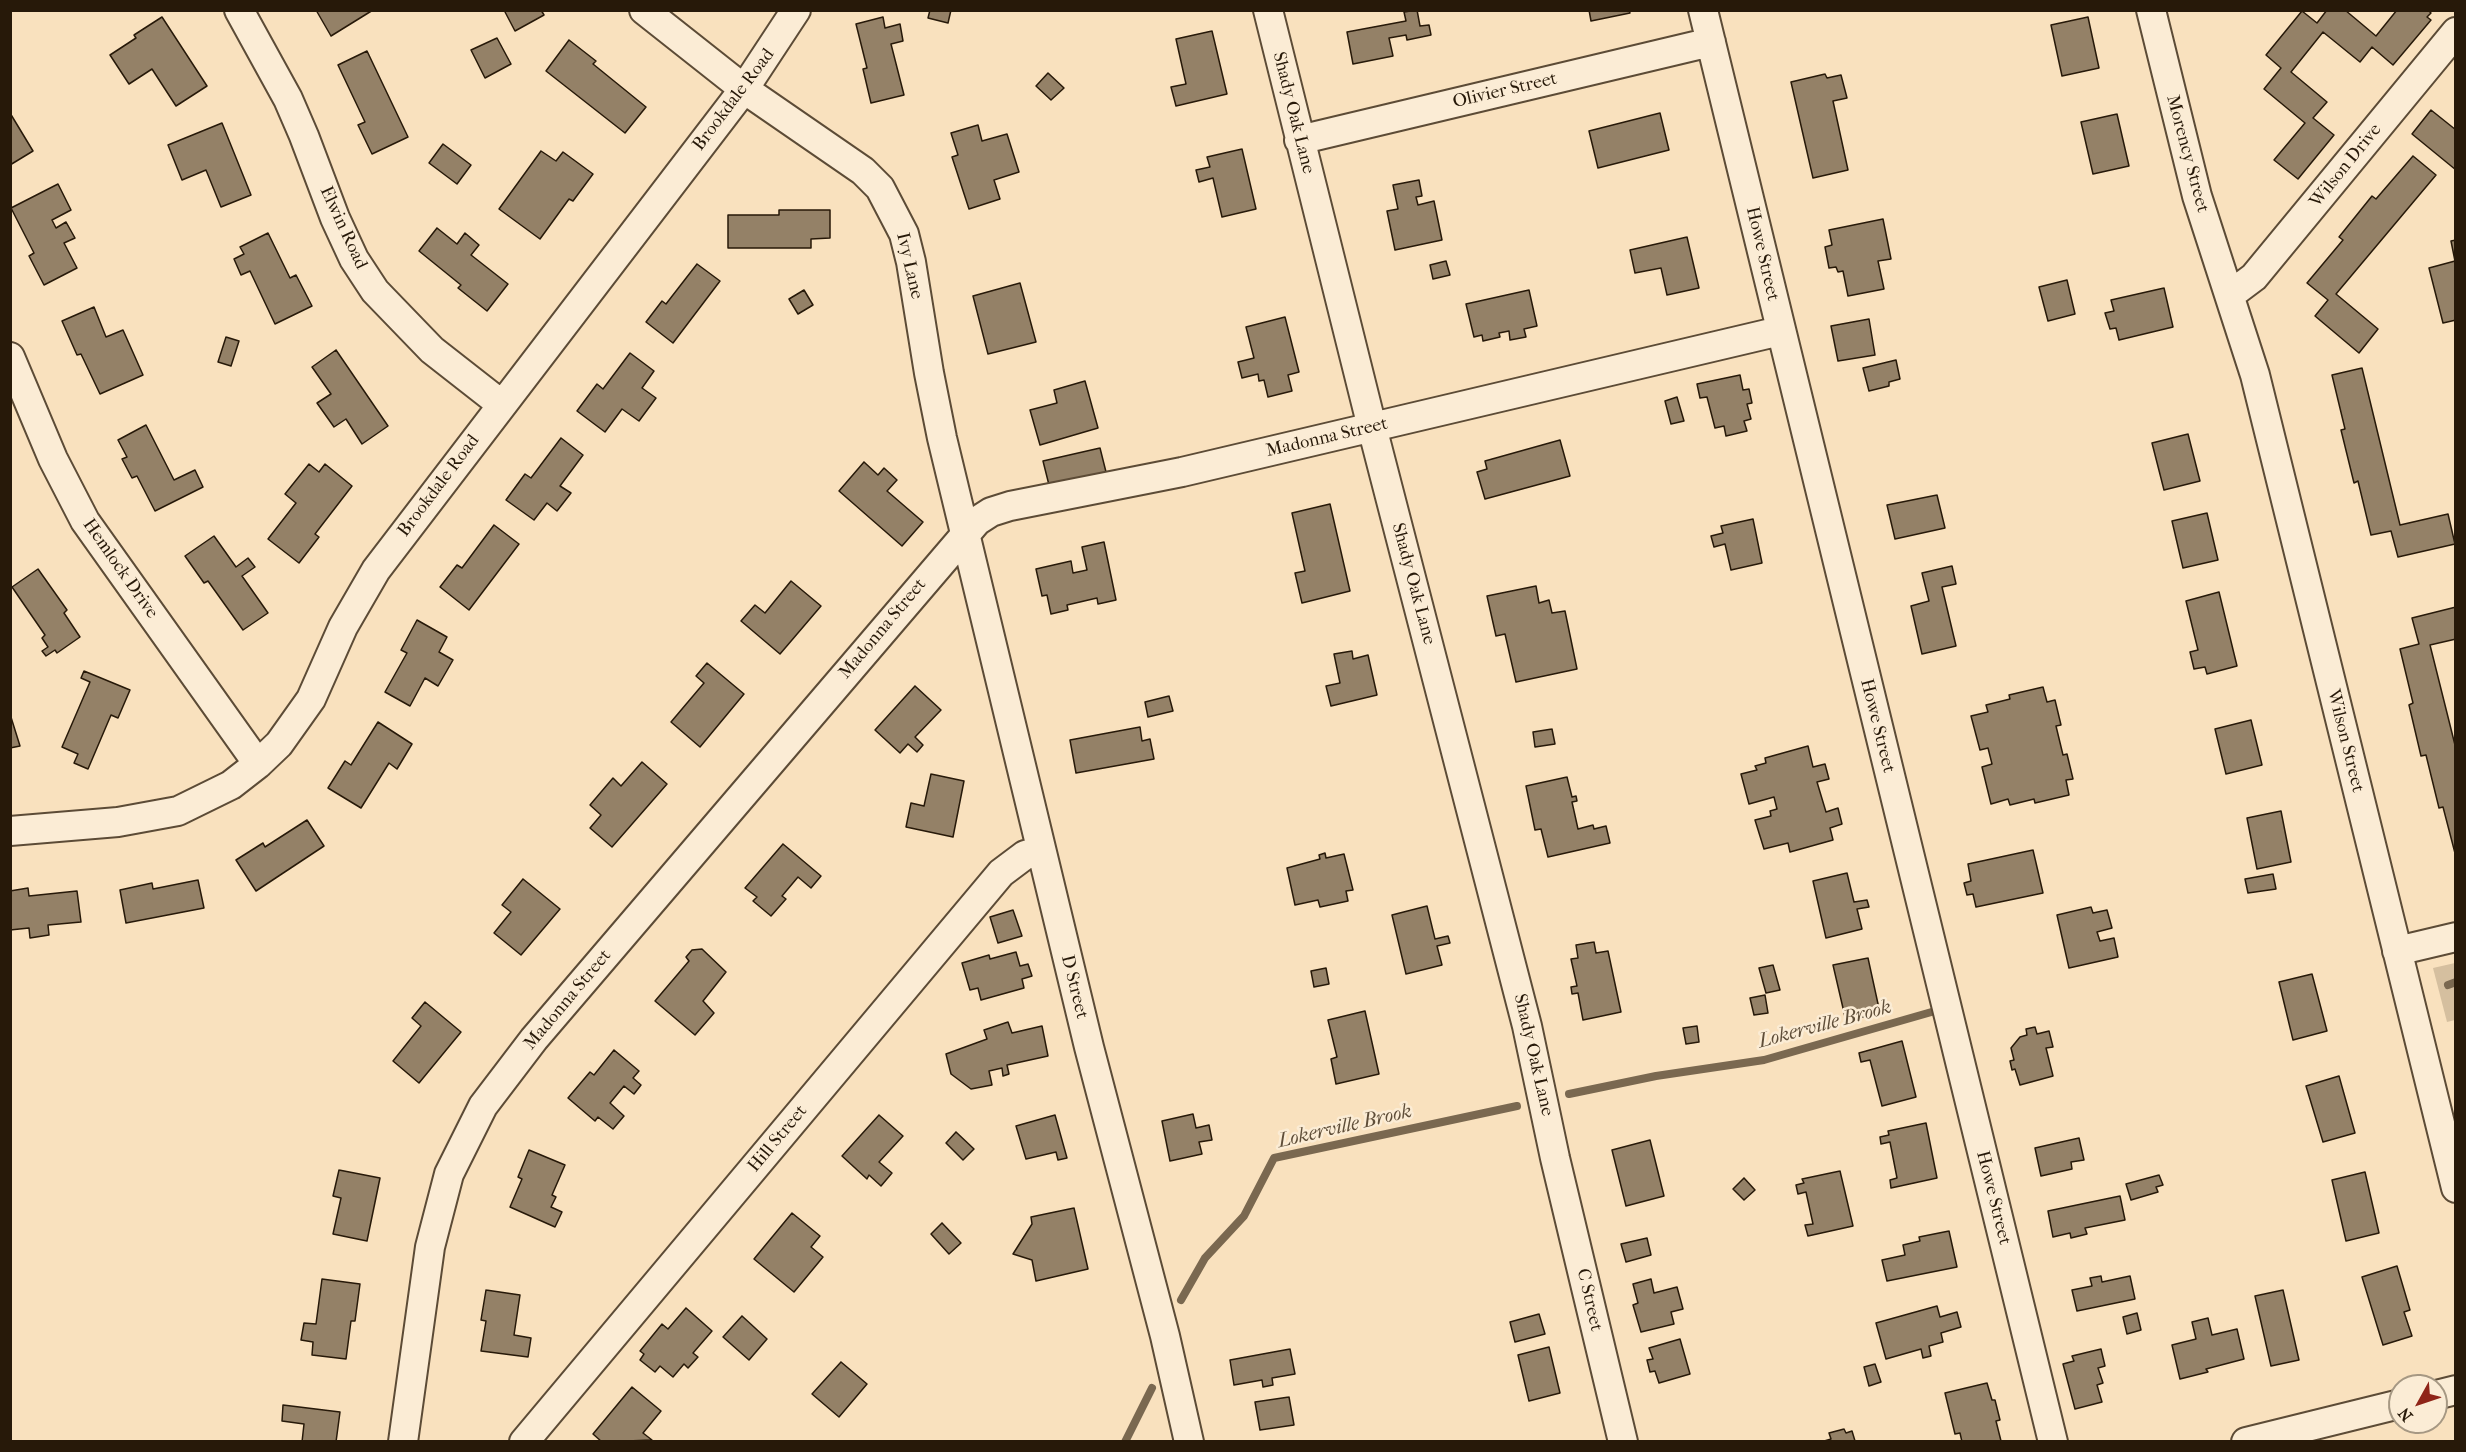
<!DOCTYPE html>
<style>
body{margin:0}
#map{position:relative;width:2466px;height:1452px;overflow:hidden;background:#f9e1be;font-family:"IM FELL French Canon",serif}
canvas{display:block}
.frame{position:absolute;inset:0;border:12px solid #271909;pointer-events:none}
.north{position:absolute;left:2388px;top:1374px;width:60px;height:60px;box-sizing:border-box;background:#fbecd5;border:2px solid #a69883;border-radius:50%;rotate:230deg;font-size:16px;font-weight:700;line-height:24px;text-align:center;color:#271909}
.north::after{content:'';display:block;margin:auto;width:21px;height:27px;background:#8f2418;clip-path:polygon(50% 0,100% 100%,50% 72%,0 100%)}
</style>
<div id="map">
<canvas width="2466" height="1452"></canvas>
<div class="frame"></div>
<div class="north">N</div>
</div>
<script>
const ctx = document.querySelector('canvas').getContext('2d');
ctx.lineJoin = 'round';
function fillPath(path, color) { ctx.fillStyle = color; ctx.fill(path, 'evenodd'); }
const toPath = rows => new Path2D(rows.map(r => 'M' + r).join(''));
function strokePath(path, color, width, dash) { ctx.strokeStyle = color; ctx.lineWidth = width; ctx.lineCap = dash ? 'butt' : 'round'; ctx.setLineDash(dash || []); ctx.stroke(path); }
function write(font, color, halo, rows, align = 'center') {
  ctx.font = font + ' "IM FELL French Canon",serif'; ctx.lineWidth = 5; ctx.setLineDash([]); ctx.textBaseline = 'middle'; ctx.strokeStyle = halo; ctx.fillStyle = color; for (const [text, x, y, turn = 0] of rows) {
    ctx.save(); ctx.translate(x, y); ctx.rotate((+turn || 0) * Math.PI / 180); ctx.textAlign = isNaN(turn) ? turn : align; if (halo) ctx.strokeText(text, 0, 0); ctx.fillText(text, 0, 0); ctx.restore();
  }
}
fillPath(toPath([
 [2455,963,2455,1020,2447,1022,2433,968]
]), '#d5bf9f');
strokePath(toPath([
 [2448,985,2456,982],
 [1569,1094,1656,1076,1764,1060,1942,1009],
 [1181,1300,1205,1258,1244,1216,1274,1158,1517,1106],
 [1125,1442,1152,1388]
]), '#7a6850', 8);
const building = toPath([
 [316,10,373,10,331,36,316,10],
 [504,10,541,10,544,15,515,31,504,10],
 [930,10,951,10,948,23,928,18,930,10],
 [1417,10,1420,26,1429,25,1431,35,1407,40,1406,35,1389,38,1393,56,1353,64,1347,32,1406,21,1404,12,1417,10],
 [1589,10,1629,10,1630,13,1591,21,1589,10],
 [2327,10,2345,10,2376,36,2397,10,2428,10,2431,13,2427,17,2431,20,2393,65,2372,47,2360,62,2323,32,2291,72,2327,102,2313,118,2334,135,2298,179,2274,160,2305,123,2264,89,2281,68,2266,55,2302,11,2317,23,2327,10],
 [162,17,207,86,176,106,152,69,129,84,110,55,136,38,134,35,162,17],
 [883,17,885,28,900,24,903,41,891,44,904,95,871,103,863,69,867,68,856,24,883,17],
 [2088,17,2099,68,2062,76,2051,25,2088,17],
 [1212,31,1227,94,1176,106,1171,87,1186,84,1176,39,1212,31],
 [497,38,511,64,485,78,471,50,497,38],
 [569,40,596,61,593,64,646,107,625,133,546,71,569,40],
 [367,51,408,137,372,154,358,125,365,122,338,65,367,51],
 [1048,73,1064,88,1051,100,1036,86,1048,73],
 [1825,74,1827,78,1841,75,1847,98,1833,101,1848,170,1813,178,1791,82,1825,74],
 [2431,110,2456,130,2456,170,2412,134,2431,110],
 [10,113,33,151,10,165,10,113],
 [1660,113,1669,150,1598,168,1589,131,1660,113],
 [2117,114,2129,166,2093,174,2081,122,2117,114],
 [222,123,251,195,221,207,206,170,182,180,168,145,222,123],
 [978,125,982,141,1007,134,1019,172,994,180,1000,199,969,209,952,157,958,155,951,133,978,125],
 [443,144,471,165,457,184,429,163,443,144],
 [1242,149,1256,209,1222,217,1213,178,1199,182,1196,170,1210,167,1207,157,1242,149],
 [541,151,556,161,563,152,593,174,573,201,569,199,540,239,499,209,541,151],
 [2413,156,2436,175,2336,294,2378,329,2359,353,2315,316,2328,300,2307,283,2343,240,2339,237,2372,196,2376,199,2413,156],
 [1419,180,1422,196,1416,197,1418,205,1434,201,1442,240,1395,250,1387,211,1398,209,1393,185,1419,180],
 [58,184,71,210,52,220,56,228,66,222,75,238,64,243,77,268,44,285,29,256,34,253,11,208,58,184],
 [779,210,830,210,830,238,811,239,811,248,728,248,728,215,779,215,779,210],
 [1883,219,1891,259,1878,261,1884,289,1848,296,1843,271,1838,272,1836,267,1829,268,1825,247,1832,245,1829,230,1883,219],
 [437,228,457,244,465,233,479,245,471,255,508,284,487,311,458,288,461,285,419,251,437,228],
 [268,233,290,278,296,275,312,306,275,324,250,271,241,275,234,259,244,254,240,247,268,233],
 [1687,237,1699,288,1667,295,1661,268,1635,273,1630,250,1687,237],
 [2456,240,2456,320,2443,323,2429,268,2455,261,2451,241,2456,240],
 [1446,261,1450,275,1433,279,1430,265,1446,261],
 [697,264,720,281,673,343,646,322,662,301,666,304,697,264],
 [2067,280,2075,314,2048,321,2039,287,2067,280],
 [1020,283,1036,342,988,354,973,296,1020,283],
 [2164,288,2173,327,2119,340,2116,328,2110,329,2105,313,2114,311,2111,300,2164,288],
 [804,290,813,305,798,314,789,299,804,290],
 [1529,290,1537,326,1524,329,1526,337,1510,340,1509,331,1499,333,1500,337,1483,341,1482,335,1474,337,1466,304,1529,290],
 [94,307,106,337,123,330,143,375,100,394,81,354,77,355,62,321,94,307],
 [1285,317,1299,372,1288,375,1292,391,1268,397,1264,380,1259,381,1258,374,1242,378,1238,362,1254,358,1246,327,1285,317],
 [1869,319,1875,355,1838,361,1831,326,1869,319],
 [226,337,239,341,231,366,218,362,226,337],
 [336,350,388,426,362,444,346,419,334,427,317,403,331,394,312,367,336,350],
 [630,353,654,371,642,388,656,398,639,421,622,409,605,432,577,411,597,384,603,389,630,353],
 [1896,360,1900,379,1889,382,1889,386,1869,391,1863,368,1896,360],
 [2362,368,2400,525,2448,514,2455,544,2398,557,2391,531,2371,535,2358,481,2354,483,2341,430,2345,429,2332,375,2362,368],
 [1740,375,1743,390,1749,389,1752,403,1747,404,1751,419,1744,421,1747,431,1726,436,1724,426,1715,428,1707,397,1700,398,1697,384,1740,375],
 [1085,381,1098,428,1040,445,1030,410,1057,403,1054,390,1085,381],
 [1677,397,1684,421,1671,424,1665,401,1677,397],
 [146,425,174,480,195,470,203,487,155,511,137,476,132,478,122,459,127,457,118,440,146,425],
 [2188,434,2200,481,2164,490,2152,443,2188,434],
 [561,438,583,455,560,486,571,493,557,511,547,503,534,520,506,500,525,474,531,478,561,438],
 [1560,440,1570,476,1485,499,1477,472,1487,469,1485,461,1560,440],
 [1100,448,1107,476,1050,489,1043,461,1100,448],
 [864,462,878,475,884,468,897,480,887,491,923,522,902,546,839,491,864,462],
 [309,464,319,472,325,464,352,486,315,534,319,537,299,563,268,539,296,503,285,494,309,464],
 [1937,495,1945,528,1895,539,1887,505,1937,495],
 [1330,504,1350,591,1302,603,1295,573,1305,571,1292,513,1330,504],
 [2207,513,2218,560,2183,568,2172,521,2207,513],
 [1753,519,1762,563,1731,570,1725,544,1714,547,1711,536,1723,533,1721,526,1753,519],
 [494,525,519,544,469,610,440,587,457,565,462,568,494,525],
 [214,536,236,567,248,558,255,567,242,576,268,613,243,630,208,581,204,583,185,556,214,536],
 [1104,542,1116,600,1098,604,1097,598,1067,605,1068,610,1051,614,1047,595,1042,596,1036,569,1071,561,1073,573,1087,570,1082,547,1104,542],
 [1952,566,1956,584,1942,587,1956,646,1922,654,1911,606,1929,601,1922,573,1952,566],
 [38,569,67,610,64,613,80,637,57,653,55,650,46,656,42,651,48,647,42,638,45,635,12,587,38,569],
 [791,581,821,606,780,654,741,621,755,605,765,613,791,581],
 [1536,586,1539,603,1549,600,1552,613,1565,611,1577,669,1516,682,1505,634,1496,636,1487,596,1536,586],
 [2219,592,2237,666,2207,674,2205,667,2194,669,2190,652,2198,650,2186,601,2219,592],
 [2456,607,2456,639,2430,645,2456,749,2456,857,2443,807,2439,808,2426,755,2421,756,2409,705,2413,703,2400,649,2419,644,2412,618,2456,607],
 [417,620,447,637,439,652,453,660,438,686,425,678,410,706,385,692,407,653,401,650,417,620],
 [1352,651,1353,659,1368,655,1377,695,1331,706,1326,686,1340,683,1334,654,1352,651],
 [707,663,744,694,700,747,671,722,704,683,696,676,707,663],
 [84,671,130,690,118,718,111,715,88,769,74,763,78,754,62,747,90,682,81,678,84,671],
 [915,686,941,710,915,737,923,745,917,752,908,744,900,753,875,730,915,686],
 [2043,687,2047,702,2055,700,2061,725,2056,726,2063,755,2067,754,2073,779,2066,780,2069,795,2035,803,2034,799,2010,805,2008,799,1991,804,1982,767,1992,764,1988,748,1980,750,1971,716,1988,712,1986,705,2010,699,2009,695,2043,687],
 [1169,696,1173,711,1148,717,1145,702,1169,696],
 [10,714,20,746,10,748,10,714],
 [2251,720,2262,765,2226,774,2215,729,2251,720],
 [378,722,412,744,397,769,389,763,361,808,328,788,345,761,351,765,378,722],
 [1140,727,1142,741,1150,739,1154,759,1076,773,1070,740,1140,727],
 [1552,729,1555,744,1535,747,1533,732,1552,729],
 [1808,746,1813,767,1825,764,1829,779,1817,782,1826,812,1838,808,1842,824,1830,828,1833,840,1790,852,1788,843,1764,849,1755,820,1771,816,1770,811,1777,809,1774,797,1749,804,1741,774,1757,770,1755,766,1766,763,1765,758,1808,746],
 [642,762,667,784,612,847,590,828,601,815,590,805,613,778,621,786,642,762],
 [931,774,964,781,953,837,906,827,911,803,924,806,931,774],
 [1567,777,1572,797,1576,796,1577,801,1572,802,1578,829,1593,825,1594,829,1606,826,1610,843,1548,857,1541,829,1535,830,1526,786,1567,777],
 [2281,811,2291,862,2257,869,2247,818,2281,811],
 [307,820,324,846,256,891,236,860,263,843,265,847,307,820],
 [783,844,821,876,811,888,798,877,782,896,786,899,771,916,753,901,757,897,745,888,783,844],
 [2033,850,2043,893,1976,907,1973,894,1967,895,1964,883,1971,881,1968,864,2033,850],
 [1325,853,1326,858,1344,854,1353,890,1346,891,1348,901,1320,907,1318,900,1295,905,1287,868,1320,859,1319,855,1325,853],
 [1847,873,1854,902,1867,900,1869,907,1857,909,1862,929,1826,938,1813,881,1847,873],
 [2273,874,2276,889,2248,893,2245,879,2273,874],
 [523,879,560,909,521,955,494,933,511,912,502,905,523,879],
 [198,880,204,908,126,923,120,890,152,883,153,889,198,880],
 [28,888,29,896,77,891,81,922,48,925,49,935,30,938,29,928,10,930,10,891,28,888],
 [1427,906,1435,939,1448,936,1450,943,1437,946,1442,965,1406,974,1392,915,1427,906],
 [2091,907,2093,913,2107,910,2112,928,2097,932,2100,941,2114,938,2118,957,2069,968,2057,915,2091,907],
 [1013,910,1022,936,998,943,990,917,1013,910],
 [1594,942,1596,953,1608,951,1621,1012,1583,1020,1578,993,1572,994,1571,987,1577,986,1571,959,1578,958,1576,945,1594,942],
 [702,949,726,972,703,1001,714,1013,695,1035,655,1001,689,961,686,957,692,950,702,949],
 [1016,952,1020,966,1028,964,1032,976,1022,979,1024,988,981,1000,978,988,970,990,962,963,989,955,990,959,1016,952],
 [1868,958,1880,1013,1846,1021,1833,965,1868,958],
 [1773,965,1780,990,1766,993,1759,968,1773,965],
 [1326,968,1329,984,1314,987,1311,971,1326,968],
 [2312,974,2327,1031,2293,1040,2279,982,2312,974],
 [1765,995,1768,1013,1754,1015,1750,998,1765,995],
 [425,1002,461,1032,419,1083,393,1061,421,1026,412,1018,425,1002],
 [1365,1011,1379,1074,1336,1084,1331,1059,1337,1057,1328,1020,1365,1011],
 [1008,1022,1012,1033,1042,1026,1048,1056,1007,1065,1009,1074,1003,1076,1002,1068,989,1071,992,1085,971,1089,951,1074,946,1054,987,1039,984,1030,1008,1022],
 [1697,1026,1699,1042,1686,1044,1683,1028,1697,1026],
 [2035,1027,2037,1034,2049,1031,2053,1047,2046,1048,2053,1076,2020,1085,2015,1069,2012,1070,2010,1061,2014,1060,2011,1048,2020,1037,2027,1035,2026,1029,2035,1027],
 [1902,1041,1916,1097,1882,1106,1870,1060,1861,1062,1859,1053,1902,1041],
 [614,1050,639,1071,633,1078,641,1085,634,1094,624,1086,610,1103,624,1116,613,1129,598,1117,595,1121,568,1098,590,1072,594,1075,614,1050],
 [2339,1076,2355,1133,2323,1142,2306,1086,2339,1076],
 [1193,1114,1196,1128,1209,1125,1212,1140,1199,1142,1202,1154,1170,1161,1162,1121,1193,1114],
 [879,1115,903,1136,879,1162,892,1173,881,1186,869,1175,867,1179,842,1156,879,1115],
 [1055,1115,1067,1158,1058,1160,1056,1152,1026,1159,1016,1126,1055,1115],
 [1926,1123,1937,1178,1891,1188,1890,1180,1897,1178,1890,1142,1881,1144,1880,1137,1889,1135,1888,1131,1926,1123],
 [956,1132,974,1149,963,1160,946,1143,956,1132],
 [2079,1138,2084,1160,2071,1162,2072,1169,2041,1176,2035,1148,2079,1138],
 [1650,1140,1664,1196,1626,1206,1612,1150,1650,1140],
 [529,1150,565,1165,552,1195,556,1197,551,1207,562,1212,555,1227,510,1207,522,1179,518,1177,529,1150],
 [339,1170,380,1178,367,1241,333,1234,341,1198,333,1196,339,1170],
 [1840,1171,1853,1226,1808,1236,1805,1225,1813,1224,1806,1192,1798,1194,1796,1185,1804,1183,1802,1179,1840,1171],
 [2365,1172,2379,1233,2346,1241,2332,1180,2365,1172],
 [2159,1175,2163,1185,2156,1187,2158,1192,2131,1200,2126,1184,2159,1175],
 [1744,1178,1755,1190,1744,1200,1733,1189,1744,1178],
 [2120,1196,2125,1220,2085,1228,2087,1234,2071,1238,2070,1233,2053,1237,2048,1211,2120,1196],
 [1074,1208,1088,1269,1036,1281,1032,1260,1013,1254,1032,1224,1031,1217,1074,1208],
 [792,1213,820,1236,811,1247,823,1257,794,1292,754,1259,792,1213],
 [942,1223,961,1243,949,1254,931,1234,942,1223],
 [1949,1231,1957,1267,1887,1281,1882,1260,1905,1255,1903,1245,1920,1241,1919,1237,1949,1231],
 [1647,1238,1651,1255,1626,1262,1621,1244,1647,1238],
 [2397,1266,2410,1310,2404,1312,2412,1336,2383,1345,2362,1277,2397,1266],
 [2101,1276,2102,1282,2130,1276,2135,1299,2077,1311,2072,1290,2092,1286,2090,1278,2101,1276],
 [322,1279,360,1284,355,1321,351,1321,346,1359,312,1355,313,1342,301,1340,304,1323,316,1324,322,1279],
 [1651,1279,1654,1293,1677,1287,1683,1309,1671,1312,1674,1324,1641,1332,1633,1305,1638,1303,1633,1284,1651,1279],
 [486,1290,520,1295,514,1335,531,1338,528,1357,481,1351,486,1321,481,1320,486,1290],
 [2283,1290,2299,1360,2271,1366,2255,1296,2283,1290],
 [1937,1306,1940,1317,1957,1312,1961,1327,1941,1333,1943,1342,1929,1346,1931,1356,1923,1358,1921,1349,1886,1359,1876,1323,1937,1306],
 [686,1308,712,1331,693,1353,698,1357,688,1368,684,1364,673,1377,660,1366,655,1372,640,1360,644,1354,640,1351,662,1324,668,1329,686,1308],
 [2137,1313,2141,1330,2127,1334,2123,1317,2137,1313],
 [1539,1314,1545,1334,1515,1342,1510,1322,1539,1314],
 [742,1316,767,1339,749,1360,723,1337,742,1316],
 [2208,1318,2212,1335,2237,1329,2244,1359,2206,1369,2208,1372,2180,1379,2172,1345,2196,1339,2192,1322,2208,1318],
 [1680,1339,1690,1374,1659,1383,1655,1371,1650,1372,1647,1360,1653,1359,1649,1348,1680,1339],
 [1549,1347,1560,1393,1529,1401,1518,1355,1549,1347],
 [1290,1349,1295,1374,1272,1378,1273,1385,1263,1387,1262,1380,1234,1385,1230,1360,1290,1349],
 [2101,1349,2105,1366,2098,1368,2103,1383,2097,1385,2102,1402,2075,1409,2063,1364,2074,1361,2072,1356,2101,1349],
 [841,1362,867,1384,839,1417,812,1394,841,1362],
 [1875,1364,1881,1382,1869,1386,1864,1367,1875,1364],
 [1987,1383,1992,1400,1995,1400,2000,1420,1996,1421,2001,1441,1962,1442,1960,1433,1955,1434,1945,1393,1987,1383],
 [632,1387,661,1411,643,1433,652,1440,602,1442,593,1434,632,1387],
 [1289,1397,1294,1425,1260,1430,1255,1402,1289,1397],
 [283,1405,340,1412,336,1442,302,1442,304,1424,282,1421,283,1405],
 [1844,1429,1846,1433,1852,1431,1855,1441,1860,1442,1821,1442,1831,1439,1829,1433,1844,1429]
]);
fillPath(building, '#948167');
strokePath(building, '#271909', 1.5);
const minor = toPath([
 [239,10,288,99,304,136,335,218,354,259,375,291,432,350,501,404],
 [644,10,744,89,863,171,880,188,904,234,911,262,929,373,942,438,1089,1047,1165,1336,1189,1442],
 [1268,10,1372,427,1527,1026,1555,1158,1623,1442],
 [1703,10,2053,1442],
 [2151,10,2197,196,2255,375,2456,1188],
 [1299,140,1711,42],
 [2230,295,2254,277,2456,32],
 [10,357,53,459,85,521,258,764],
 [10,831,118,822,178,811,231,785,258,764,279,744,311,699,343,627,376,570,744,89,796,10],
 [2397,951,2456,937],
 [2436,1395,2456,1390],
 [403,1442,430,1247,449,1174,483,1106,534,1039,977,521,991,512,1010,506,1182,472,1780,331],
 [524,1442,1001,873,1025,855,1041,850],
 [2246,1442,2400,1404]
]);
strokePath(minor, '#5c4b36', 32);
strokePath(minor, '#fbecd5', 28);
write('18px', '#271909', '#fbecd5', [
 ["Olivier Street",1505,91,-13],
 ["Brookdale Road",734,100,-53],
 ["Shady Oak Lane",1293,113,76],
 ["Morency Street",2187,154,75],
 ["Wilson Drive",2346,166,-51],
 ["Elwin Road",343,228,65],
 ["Howe Street",1762,254,77],
 ["Ivy Lane",909,266,77],
 ["Madonna Street",1327,438,-13],
 ["Brookdale Road",439,486,-53],
 ["Hemlock Drive",120,569,55],
 ["Shady Oak Lane",1413,584,75],
 ["Madonna Street",883,629,-50],
 ["Howe Street",1877,726,76],
 ["Wilson Street",2345,741,76],
 ["D Street",1074,987,76],
 ["Madonna Street",568,1000,-50],
 ["Shady Oak Lane",1533,1055,77],
 ["Hill Street",778,1139,-50],
 ["Howe Street",1993,1198,76],
 ["C Street",1589,1300,77]
]);
write('italic 20px', '#5f4e39', '#fbecd5', [
 ["Lokerville Brook",1825,1025,-15],
 ["Lokerville Brook",1345,1127,-13]
]);
</script>
